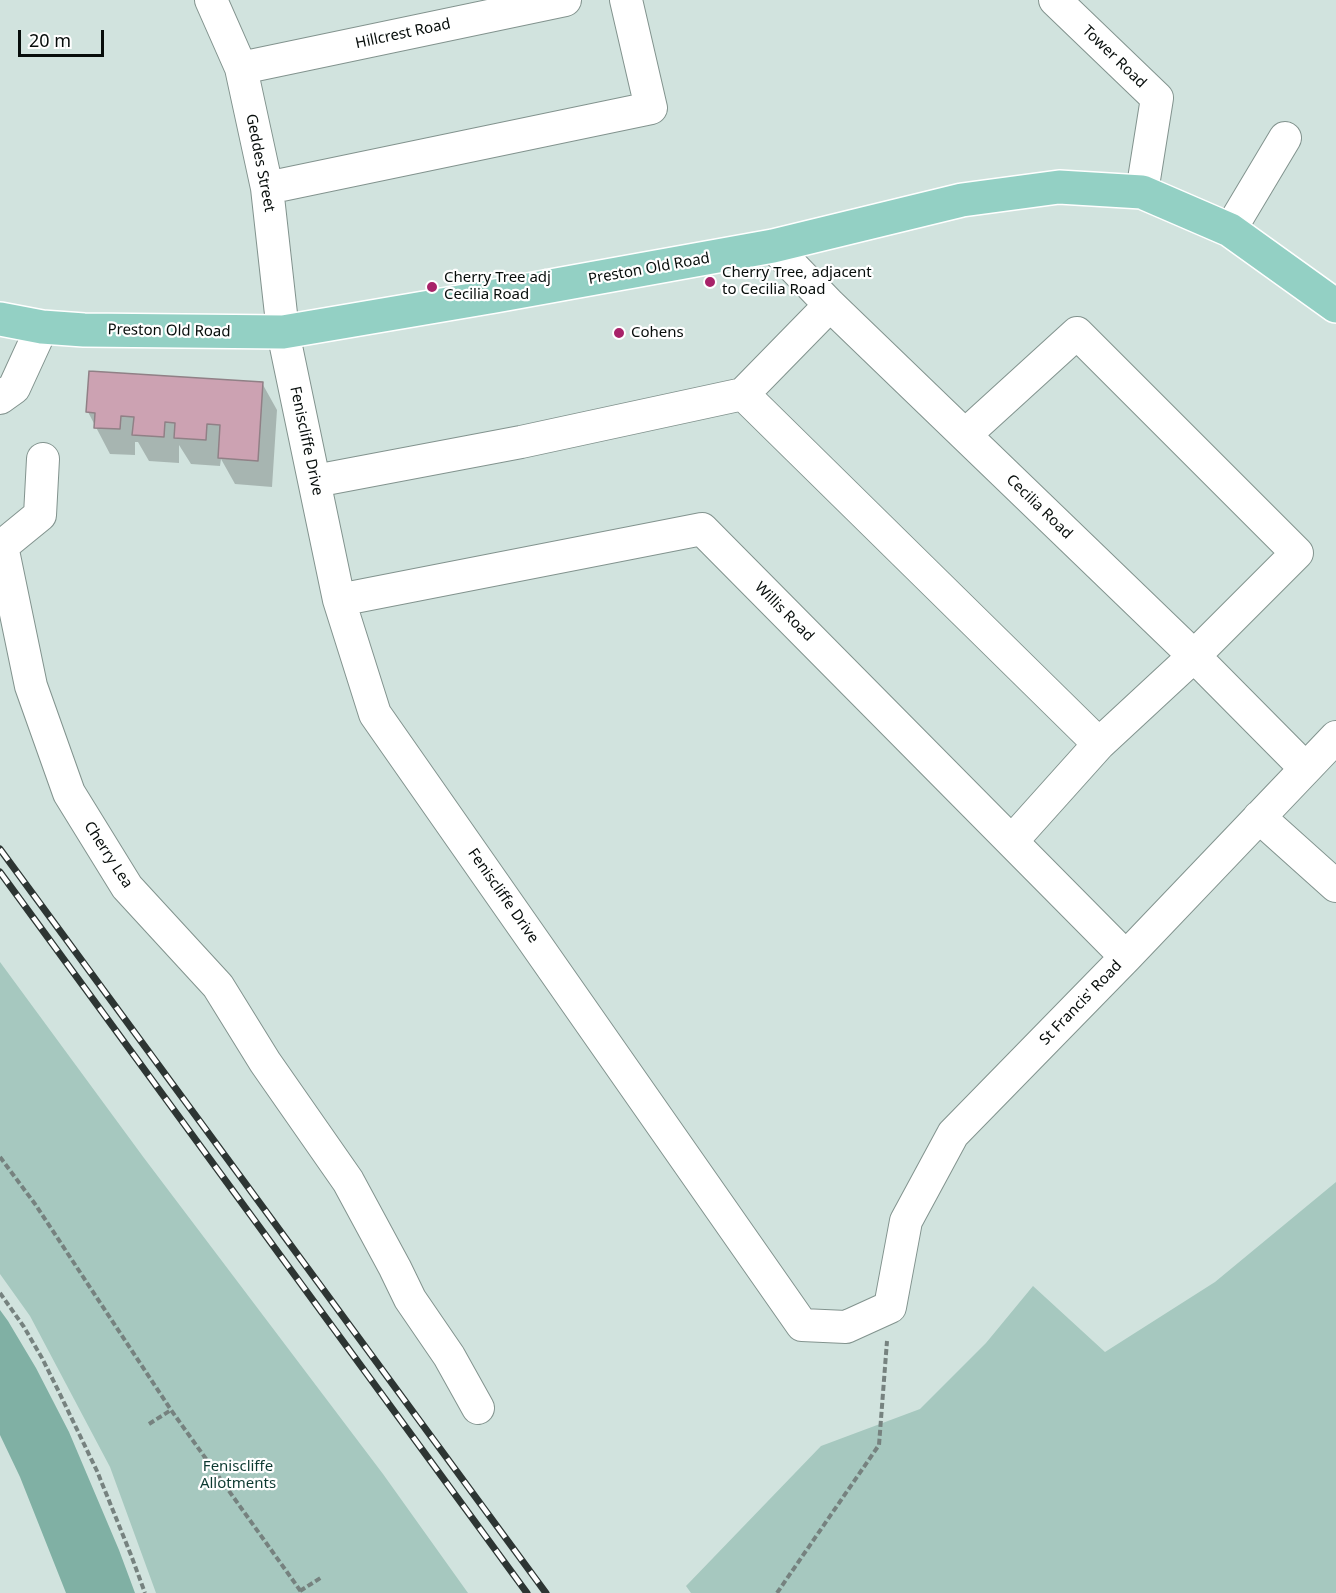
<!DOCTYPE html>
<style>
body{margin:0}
#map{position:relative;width:1336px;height:1593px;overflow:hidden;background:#d1e3de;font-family:"Noto Sans",sans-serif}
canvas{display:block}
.scale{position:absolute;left:18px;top:30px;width:86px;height:27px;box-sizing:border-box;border:3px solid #070d0b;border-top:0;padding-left:8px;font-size:18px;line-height:21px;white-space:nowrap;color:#070d0b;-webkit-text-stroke:4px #fff;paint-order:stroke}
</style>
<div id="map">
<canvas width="1336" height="1593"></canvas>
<div class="scale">20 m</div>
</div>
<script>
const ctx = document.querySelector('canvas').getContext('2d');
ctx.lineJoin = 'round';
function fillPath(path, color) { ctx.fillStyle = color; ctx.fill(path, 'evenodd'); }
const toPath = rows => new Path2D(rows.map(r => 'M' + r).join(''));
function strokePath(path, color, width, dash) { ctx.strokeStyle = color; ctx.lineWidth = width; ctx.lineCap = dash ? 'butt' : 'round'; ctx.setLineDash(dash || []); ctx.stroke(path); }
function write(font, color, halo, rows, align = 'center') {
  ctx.font = font + ' "Noto Sans",sans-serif'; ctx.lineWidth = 4.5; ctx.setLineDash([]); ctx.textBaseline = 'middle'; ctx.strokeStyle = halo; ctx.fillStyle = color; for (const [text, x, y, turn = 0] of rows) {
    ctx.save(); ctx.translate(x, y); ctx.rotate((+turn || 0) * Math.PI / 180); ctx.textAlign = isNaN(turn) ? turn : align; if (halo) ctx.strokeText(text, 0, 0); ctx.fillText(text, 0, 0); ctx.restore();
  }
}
fillPath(toPath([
 [0,962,144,1158,383,1474,468,1593,156,1593,110,1467,30,1316,0,1274],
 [1336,1182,1336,1593,691,1593,686,1586,821,1446,920,1409,986,1343,1033,1286,1105,1352,1215,1282]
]), '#a6c8bf');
fillPath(toPath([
 [0,1310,8,1321,36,1368,69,1432,119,1550,135,1593,66,1593,20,1477,0,1435]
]), '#80b0a4');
fillPath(toPath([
 [262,383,277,410,272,487,235,484,221,459,220,466,191,464,179,445,179,463,149,461,138,442,135,442,135,455,110,454,88,412]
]), '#0003');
const building = toPath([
 [89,371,263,382,258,461,218,458,220,425,207,424,206,440,174,438,175,423,165,422,164,437,132,435,134,417,121,416,120,429,94,428,95,413,86,412,89,371]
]);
fillPath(building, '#cca2b2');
strokePath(building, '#908086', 1.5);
const minor = toPath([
 [211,0,241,68,267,188,283,332,339,600,375,714,802,1325,846,1327,890,1307,906,1221,953,1134,1126,957,1336,737],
 [1055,0,1157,98,1142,192],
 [241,68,565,0],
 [267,188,651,108,626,0],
 [1230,230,1285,138],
 [773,246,830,305,1194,656,1305,768],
 [743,394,1099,744],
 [0,398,14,388,42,327],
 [965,435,1077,333,1297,553,1194,656,1099,744,1012,841],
 [315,481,521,442,743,394,830,305],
 [0,543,2,546,31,686,69,793,127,887,218,986,265,1062,348,1181,395,1268,410,1299,449,1356,478,1408],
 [2,546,40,515,43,459],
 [339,600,702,529,1126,957],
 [1259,817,1336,886]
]);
const major = toPath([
 [0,319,42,327,84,330,283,332,495,296,773,246,962,200,1059,187,1142,192,1230,230,1336,306]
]);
strokePath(minor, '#82938e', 34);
strokePath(major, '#fff', 36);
strokePath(toPath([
 [0,1157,35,1204,171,1410,302,1593],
 [0,1293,24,1327,42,1358,58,1390,97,1471,131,1555,145,1593],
 [149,1424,171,1410],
 [300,1591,322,1577],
 [777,1593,879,1445,887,1341]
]), '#76827f', 4, [6, 3]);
strokePath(minor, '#fff', 32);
strokePath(major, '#93d0c4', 33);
const rail = toPath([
 [0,849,546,1593],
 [0,872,527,1593]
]);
strokePath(rail, '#2d3533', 7);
strokePath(rail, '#fff', 4.5, [14]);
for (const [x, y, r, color] of [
 [710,282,6,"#a82269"],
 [432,287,6,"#a82269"],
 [619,333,6,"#a82269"]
]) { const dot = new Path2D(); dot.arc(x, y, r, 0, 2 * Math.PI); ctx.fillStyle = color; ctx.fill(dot); strokePath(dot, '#fff', 2); }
write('15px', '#070d0b', '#fff', [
 ["Hillcrest Road",403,34,-12],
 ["Tower Road",1114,57,44],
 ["Geddes Street",260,163,79],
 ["Preston Old Road",649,269,-10],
 ["Preston Old Road",169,331,1],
 ["Feniscliffe Drive",306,441,78],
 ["Cecilia Road",1039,507,44],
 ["Willis Road",784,612,45],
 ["Cherry Lea",108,855,57],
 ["Feniscliffe Drive",503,896,55],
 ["St Francis' Road",1081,1003,-46]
]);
write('15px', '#070d0b', '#fff', [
 ["Cherry Tree, adjacent",722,273],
 ["to Cecilia Road",722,290],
 ["Cherry Tree adj",444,278],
 ["Cecilia Road",444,295],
 ["Cohens",631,333]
], 'left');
write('15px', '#0d3a31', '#fff', [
 ["Feniscliffe",238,1467],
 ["Allotments",238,1484]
]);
</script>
